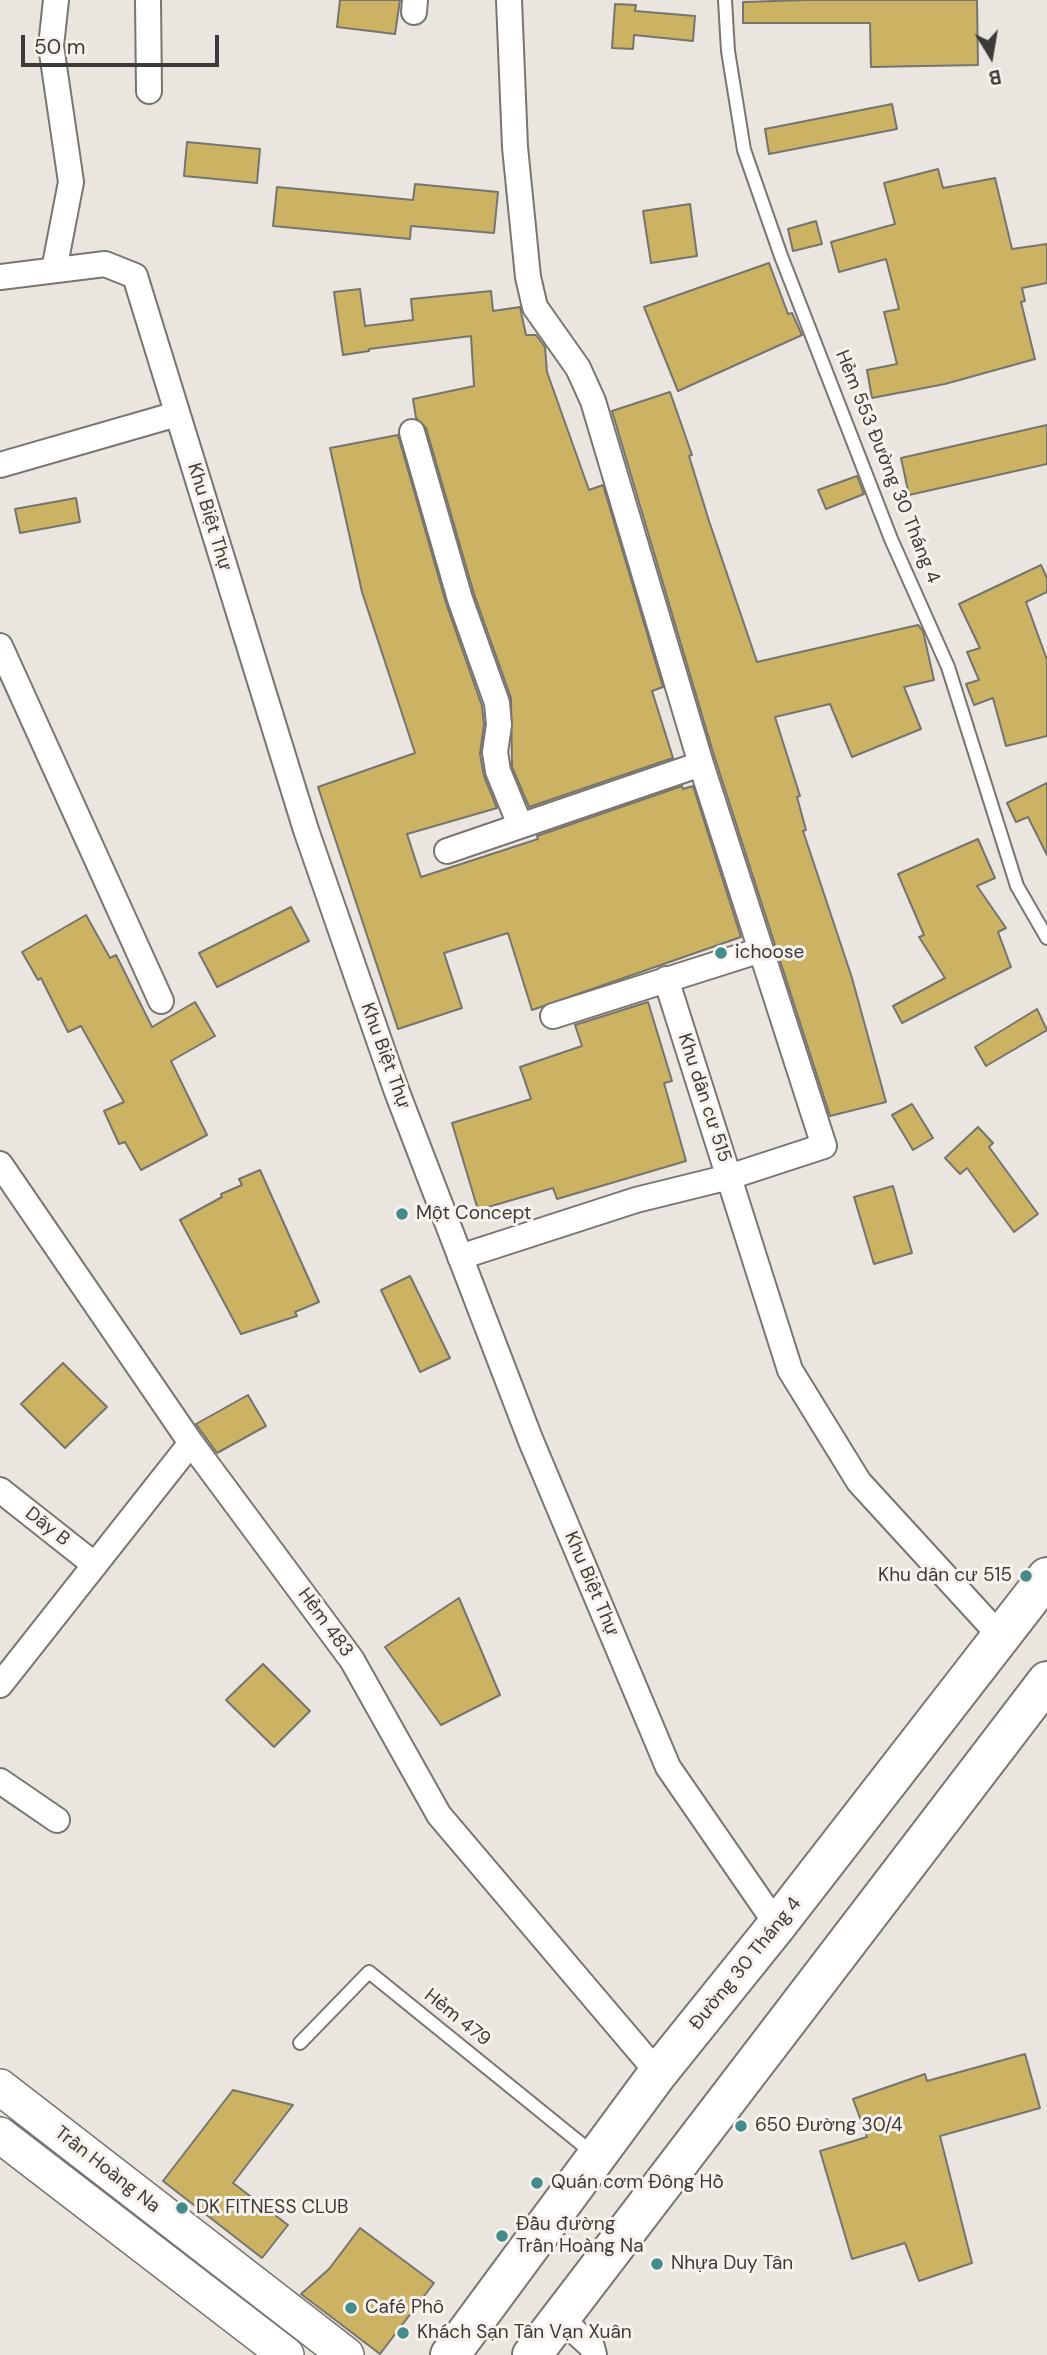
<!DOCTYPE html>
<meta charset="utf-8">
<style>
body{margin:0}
#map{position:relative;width:1047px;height:2355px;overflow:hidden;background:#ebe5e0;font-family:"DM Sans",sans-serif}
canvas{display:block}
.north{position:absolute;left:956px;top:21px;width:70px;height:70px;-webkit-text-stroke:5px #f8f2ed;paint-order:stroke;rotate:169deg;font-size:19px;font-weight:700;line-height:28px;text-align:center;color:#3d3b39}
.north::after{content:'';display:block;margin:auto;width:24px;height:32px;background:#3d3b39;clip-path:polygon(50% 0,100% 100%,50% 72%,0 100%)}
.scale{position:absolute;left:21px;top:35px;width:198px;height:32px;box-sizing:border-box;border:4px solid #3d3b39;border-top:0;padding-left:9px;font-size:21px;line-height:24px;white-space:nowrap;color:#3d3b39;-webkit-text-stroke:5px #f8f2ed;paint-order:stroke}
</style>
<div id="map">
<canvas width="1047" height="2355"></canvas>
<div class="north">B</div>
<div class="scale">50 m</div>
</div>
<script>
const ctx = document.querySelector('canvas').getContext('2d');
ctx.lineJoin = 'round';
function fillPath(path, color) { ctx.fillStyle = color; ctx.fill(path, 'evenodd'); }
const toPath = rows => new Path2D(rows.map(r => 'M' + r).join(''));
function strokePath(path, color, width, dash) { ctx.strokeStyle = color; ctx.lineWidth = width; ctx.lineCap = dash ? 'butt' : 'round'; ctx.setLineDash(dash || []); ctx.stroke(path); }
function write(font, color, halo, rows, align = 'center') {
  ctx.font = font + ' "DM Sans",sans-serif'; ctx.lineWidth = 6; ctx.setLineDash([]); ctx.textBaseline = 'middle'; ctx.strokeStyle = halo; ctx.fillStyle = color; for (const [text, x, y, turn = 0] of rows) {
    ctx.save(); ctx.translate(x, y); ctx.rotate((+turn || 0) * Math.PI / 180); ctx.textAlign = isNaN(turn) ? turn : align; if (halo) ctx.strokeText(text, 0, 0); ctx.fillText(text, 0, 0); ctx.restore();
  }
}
const building = toPath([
 [340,0,400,0,395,34,337,27,340,0],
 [807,0,977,0,978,65,871,67,870,23,743,23,743,2,807,0],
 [615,4,636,5,635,11,695,16,693,41,634,35,633,49,612,48,615,4],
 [892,104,897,129,769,154,765,129,892,104],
 [187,142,260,149,257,183,184,176,187,142],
 [938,169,943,188,995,178,1012,249,1047,244,1047,283,1022,288,1025,301,1021,302,1035,359,945,384,872,398,867,370,897,364,884,312,899,309,886,259,839,272,831,242,895,224,884,183,938,169],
 [415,184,498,192,494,233,411,226,410,239,273,226,277,187,413,200,415,184],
 [690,204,697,256,651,263,643,211,690,204],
 [816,221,822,244,793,251,788,229,816,221],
 [769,263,788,314,792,313,802,335,678,391,644,307,769,263],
 [360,289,365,326,413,320,411,299,491,291,493,311,520,307,526,335,536,335,545,347,547,372,589,490,603,485,663,687,652,691,673,758,529,807,512,767,511,698,474,594,426,428,416,418,413,399,474,386,471,336,369,349,369,351,343,355,334,292,360,289],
 [670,392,692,455,689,456,709,521,757,662,918,625,923,631,934,680,904,687,921,729,852,757,830,704,775,717,800,796,797,797,806,830,803,831,852,978,886,1102,830,1116,712,749,612,411,670,392],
 [1047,425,1047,464,909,495,901,458,1047,425],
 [398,435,446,603,482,706,484,725,480,754,484,776,497,808,407,834,421,877,538,839,537,836,682,786,683,789,693,786,741,937,532,1010,508,933,444,953,462,1008,398,1029,318,787,415,753,362,592,330,448,398,435],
 [857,476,864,494,826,509,818,490,857,476],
 [76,498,80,522,20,533,15,509,76,498],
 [1041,565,1047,578,1047,592,1026,602,1047,660,1047,736,1006,746,993,698,974,705,966,684,979,680,967,652,980,648,959,604,1041,565],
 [1047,783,1047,855,1028,817,1016,822,1007,803,1047,783],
 [978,839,995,878,977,886,1006,928,998,932,1011,967,902,1023,893,1006,945,978,919,937,924,935,898,874,978,839],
 [291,907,309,941,217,987,199,953,291,907],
 [86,915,110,958,116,955,152,1027,195,1002,215,1036,171,1061,207,1135,141,1170,125,1142,119,1144,104,1111,124,1102,81,1026,68,1032,41,978,38,980,22,952,86,915],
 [648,1002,672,1081,664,1083,686,1161,557,1199,553,1188,478,1210,452,1123,531,1099,520,1067,582,1046,575,1025,648,1002],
 [1037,1009,1047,1030,986,1066,975,1047,1037,1009],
 [912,1104,933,1138,913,1150,892,1115,912,1104],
 [978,1127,993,1143,989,1147,1038,1214,1014,1232,967,1168,960,1174,945,1158,978,1127],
 [260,1170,319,1302,295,1312,297,1316,241,1334,180,1220,222,1197,221,1194,242,1185,239,1179,260,1170],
 [893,1186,912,1253,874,1264,854,1197,893,1186],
 [410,1276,450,1358,420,1372,381,1290,410,1276],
 [63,1363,107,1407,65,1448,21,1404,63,1363],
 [248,1395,266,1426,217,1453,196,1424,248,1395],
 [459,1598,500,1695,441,1725,385,1647,459,1598],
 [263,1664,310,1711,274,1747,226,1700,263,1664],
 [1025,2054,1040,2108,940,2136,972,2263,919,2281,905,2243,852,2259,820,2151,867,2137,853,2099,925,2074,927,2081,1025,2054],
 [233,2090,293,2105,233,2183,288,2225,262,2258,163,2181,233,2090],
 [360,2228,434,2283,380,2354,301,2294,329,2269,360,2228]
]);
fillPath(building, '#ccb363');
strokePath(building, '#76746e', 2);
const lane = toPath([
 [725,0,728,51,744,150,781,256,891,539,948,667,1017,886,1047,938],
 [300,2043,369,1972,595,2155]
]);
const street = toPath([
 [148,0,149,91],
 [414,12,415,0],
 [54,270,71,182,51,46,56,0],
 [0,277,105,264,135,276,306,830,397,1092,531,1441,668,1767,777,1925],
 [412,432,460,599,497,703,499,725,495,752,498,771,520,825],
 [0,465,177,414],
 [0,646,161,1001],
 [447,851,701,764],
 [666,979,790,1370,859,1482,1002,1638],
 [553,1016,761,950],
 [0,1164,191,1443,352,1660,439,1815,658,2073],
 [460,1257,636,1200,729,1177,824,1146,701,764,593,401,578,368,535,307,528,277,515,147,509,0],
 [0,1490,95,1565],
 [0,1685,191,1443],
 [0,1781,57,1820],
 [561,2319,592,2347,594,2355]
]);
const secondary = toPath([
 [0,2087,346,2355],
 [0,2135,286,2355]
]);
const primary = toPath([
 [450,2355,658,2073,777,1925,1047,1577],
 [532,2355,1047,1681]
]);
strokePath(lane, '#7a7570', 16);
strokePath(street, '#7a7570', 28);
strokePath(secondary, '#7a7570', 38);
strokePath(primary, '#7a7570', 42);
strokePath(lane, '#fff', 12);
strokePath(street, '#fff', 24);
strokePath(secondary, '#fff', 35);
strokePath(primary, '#fff', 38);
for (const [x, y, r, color] of [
 [721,953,7,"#448c8b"],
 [402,1214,7,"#448c8b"],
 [1026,1576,7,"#448c8b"],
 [741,2126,7,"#448c8b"],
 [537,2183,7,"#448c8b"],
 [182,2208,7,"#448c8b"],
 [502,2236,7,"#448c8b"],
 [657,2264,7,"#448c8b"],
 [351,2308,7,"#448c8b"],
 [403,2333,7,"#448c8b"]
]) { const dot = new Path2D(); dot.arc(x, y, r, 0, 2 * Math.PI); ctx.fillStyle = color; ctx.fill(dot); strokePath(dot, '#f8f2ed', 2.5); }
write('19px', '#3d3b39', '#f8f2ed', [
 ["Hẻm 553 Đường 30 Tháng 4",887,467,68],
 ["Khu Biệt Thự",209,517,73],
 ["Khu Biệt Thự",385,1056,70],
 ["Khu dân cư 515",704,1098,72],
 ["Dãy B",47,1527,38],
 ["Khu Biệt Thự",591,1584,67],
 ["Hẻm 483",325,1623,54],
 ["Đường 30 Tháng 4",746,1964,-51],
 ["Hẻm 479",457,2018,39],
 ["Trần Hoàng Na",107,2170,38]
]);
write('19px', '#3d3b39', '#f8f2ed', [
 ["ichoose",735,953],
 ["Một Concept",416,1214],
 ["Khu dân cư 515",1012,1576,"right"],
 ["650 Đường 30/4",755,2126],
 ["Quán cơm Đông Hồ",551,2183],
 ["DK FITNESS CLUB",196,2208],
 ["Đầu đường",516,2225],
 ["Trần Hoàng Na",516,2247],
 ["Nhựa Duy Tân",671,2264],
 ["Café Phô",365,2308],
 ["Khách Sạn Tân Vạn Xuân",417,2333]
], 'left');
</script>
